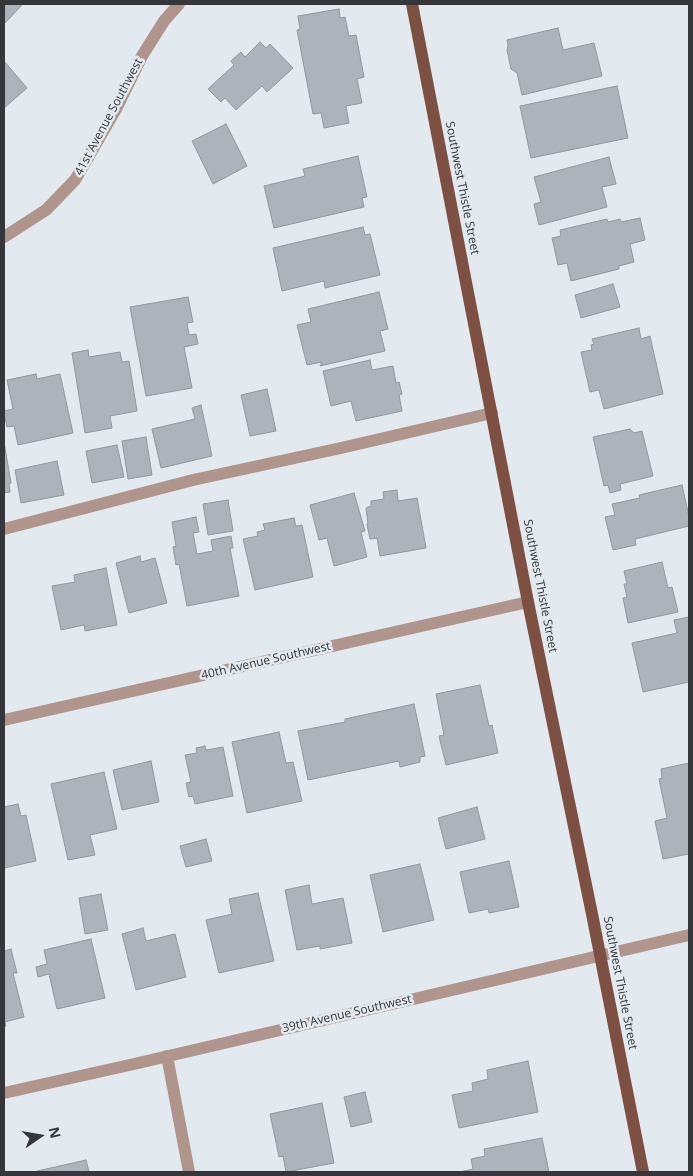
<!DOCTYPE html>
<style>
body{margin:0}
#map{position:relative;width:693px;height:1176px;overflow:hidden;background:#e2e9ef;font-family:"Open Sans",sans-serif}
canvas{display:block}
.frame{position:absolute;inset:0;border:5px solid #35373a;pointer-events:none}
.north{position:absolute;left:15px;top:1111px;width:50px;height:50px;-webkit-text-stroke:4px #e2e9ef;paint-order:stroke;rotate:77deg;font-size:14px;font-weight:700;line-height:20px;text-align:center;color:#35373a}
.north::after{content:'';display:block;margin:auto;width:18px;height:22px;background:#35373a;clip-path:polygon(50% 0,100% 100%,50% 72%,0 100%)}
</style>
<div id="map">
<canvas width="693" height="1176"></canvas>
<div class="frame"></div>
<div class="north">N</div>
</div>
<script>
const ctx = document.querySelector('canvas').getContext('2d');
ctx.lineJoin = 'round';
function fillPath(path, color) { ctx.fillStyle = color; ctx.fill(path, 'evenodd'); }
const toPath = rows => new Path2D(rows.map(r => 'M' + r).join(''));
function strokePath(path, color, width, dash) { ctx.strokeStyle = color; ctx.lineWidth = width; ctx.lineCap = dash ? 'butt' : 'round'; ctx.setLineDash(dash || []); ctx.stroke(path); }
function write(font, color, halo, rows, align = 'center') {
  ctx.font = font + ' "Open Sans",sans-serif'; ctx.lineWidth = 5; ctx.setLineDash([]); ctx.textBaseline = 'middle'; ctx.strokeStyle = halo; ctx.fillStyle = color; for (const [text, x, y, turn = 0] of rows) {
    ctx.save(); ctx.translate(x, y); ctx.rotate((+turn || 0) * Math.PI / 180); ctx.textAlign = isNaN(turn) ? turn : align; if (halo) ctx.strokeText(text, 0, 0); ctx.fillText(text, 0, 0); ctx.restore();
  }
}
const building = toPath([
 [4,4,23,4,4,24,4,4],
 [339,9,340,18,345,17,349,36,356,35,364,77,357,79,362,103,346,106,349,123,324,128,321,113,313,114,297,30,300,29,298,16,339,9],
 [558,28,563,50,594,43,602,76,522,95,517,73,511,69,507,50,508,46,507,40,558,28],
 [260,42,266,48,270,44,293,68,267,92,262,86,236,110,225,98,221,102,208,89,234,65,231,61,241,52,245,57,260,42],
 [4,61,27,88,4,108,4,61],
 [617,86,628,138,531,158,520,106,617,86],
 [226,124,247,166,213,184,192,141,226,124],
 [358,156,367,197,362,198,364,207,274,228,264,186,305,176,303,169,358,156],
 [609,157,616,184,602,187,607,207,539,225,534,204,541,202,534,177,609,157],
 [640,218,645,240,630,244,634,262,619,266,619,269,571,281,567,263,558,265,552,238,561,236,560,230,607,219,608,222,620,219,621,222,640,218],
 [363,227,365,235,370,234,380,275,325,288,324,281,282,291,273,248,363,227],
 [613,284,620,307,581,318,575,295,613,284],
 [379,292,388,329,380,331,385,351,320,366,322,362,307,365,297,325,311,322,308,309,379,292],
 [188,297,193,322,187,323,189,335,196,334,198,344,184,347,192,388,146,396,130,307,188,297],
 [639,328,641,339,650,336,663,394,604,409,599,390,590,392,581,352,592,350,591,345,594,344,592,339,639,328],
 [88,350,89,357,120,352,122,362,129,361,137,411,110,416,112,428,85,433,72,353,88,350],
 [370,360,372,370,393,366,396,383,399,382,402,394,399,395,402,411,356,421,351,401,331,406,323,371,370,360],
 [36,374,37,379,60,374,73,433,18,445,14,426,7,427,4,414,4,411,13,409,7,380,36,374],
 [267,389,276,431,250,436,241,395,267,389],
 [201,405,212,456,161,468,152,429,195,419,192,408,201,405],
 [630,429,634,433,642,431,653,476,620,484,621,490,610,493,608,485,604,486,593,437,630,429],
 [146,437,152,475,128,479,122,441,146,437],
 [4,442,11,483,9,484,10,492,4,493,4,442],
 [117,445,124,477,92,483,86,451,117,445],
 [57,461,64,495,21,503,15,470,57,461],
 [682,485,689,517,689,526,635,539,636,545,613,550,605,517,615,515,612,504,640,498,639,495,682,485],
 [397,490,398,501,417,498,426,548,380,556,377,538,370,539,367,524,368,524,366,508,371,506,371,501,384,499,383,492,397,490],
 [354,493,365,531,361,532,367,557,334,566,327,538,319,540,310,505,354,493],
 [228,500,233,531,208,535,203,504,228,500],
 [196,517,199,532,193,533,197,554,213,551,211,540,231,536,233,548,230,548,239,596,187,606,179,564,176,565,173,547,176,546,172,522,196,517],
 [294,518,296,526,302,525,313,577,255,590,243,539,258,536,257,532,265,530,263,524,294,518],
 [140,556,141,562,155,558,167,603,129,613,116,563,140,556],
 [662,562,668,588,672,587,678,612,628,623,623,598,627,597,624,584,627,584,624,571,662,562],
 [106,568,117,625,85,631,84,625,61,630,52,586,75,582,74,575,106,568],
 [689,617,689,682,643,692,632,643,677,633,674,620,689,617],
 [480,685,489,726,492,725,498,753,446,765,439,736,444,735,436,694,480,685],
 [414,704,425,756,420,757,420,762,400,767,399,761,308,780,298,731,345,722,345,719,414,704],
 [279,732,286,763,293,762,302,801,247,813,232,742,279,732],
 [205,746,206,750,223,747,233,796,195,804,193,796,189,797,186,783,191,782,185,755,197,753,196,748,205,746],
 [151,761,159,802,122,810,113,770,151,761],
 [689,763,689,854,663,859,655,821,667,818,659,779,662,778,661,769,689,763],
 [104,772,117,829,90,835,95,855,68,860,51,784,104,772],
 [18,804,21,816,26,815,36,861,4,868,4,807,18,804],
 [477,807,485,839,446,849,438,818,477,807],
 [206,839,212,861,186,867,180,846,206,839],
 [509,861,519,907,489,913,488,909,469,913,460,872,509,861],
 [420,864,434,920,383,932,370,875,420,864],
 [309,885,312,904,343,898,352,943,320,949,320,946,297,950,285,890,309,885],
 [258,893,274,961,219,973,206,920,232,914,229,899,258,893],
 [101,894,108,930,85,934,79,898,101,894],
 [143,928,146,941,175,934,186,977,136,990,122,934,143,928],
 [91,939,105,998,57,1009,49,974,38,977,36,967,47,964,44,950,91,939],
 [11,949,17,973,13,973,24,1017,5,1022,6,1026,4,1027,4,951,11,949],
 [528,1061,538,1112,459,1128,452,1095,473,1091,472,1083,488,1079,487,1070,528,1061],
 [365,1092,372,1122,351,1127,344,1097,365,1092],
 [322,1103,334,1163,286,1172,283,1156,279,1157,270,1114,322,1103],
 [542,1138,549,1172,460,1172,473,1169,471,1159,485,1156,484,1149,542,1138],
 [86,1160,89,1172,33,1172,86,1160]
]);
fillPath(building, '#acb3ba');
strokePath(building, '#91989e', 1);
strokePath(toPath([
 [4,237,46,210,75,180,116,109,142,56,164,21,179,4],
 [4,529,193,480,341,448,492,413],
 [4,720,528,602],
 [167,1056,189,1172],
 [4,1093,134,1064,689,935]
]), '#af958c', 12);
strokePath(toPath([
 [412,4,528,602,592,914,643,1172]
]), '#7d5042', 12);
write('12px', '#35373a', '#e2e9ef', [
 ["41st Avenue Southwest",109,117,-62],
 ["Southwest Thistle Street",462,188,79],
 ["Southwest Thistle Street",540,586,79],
 ["40th Avenue Southwest",266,661,-13],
 ["Southwest Thistle Street",620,983,79],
 ["39th Avenue Southwest",347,1014,-13]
]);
</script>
